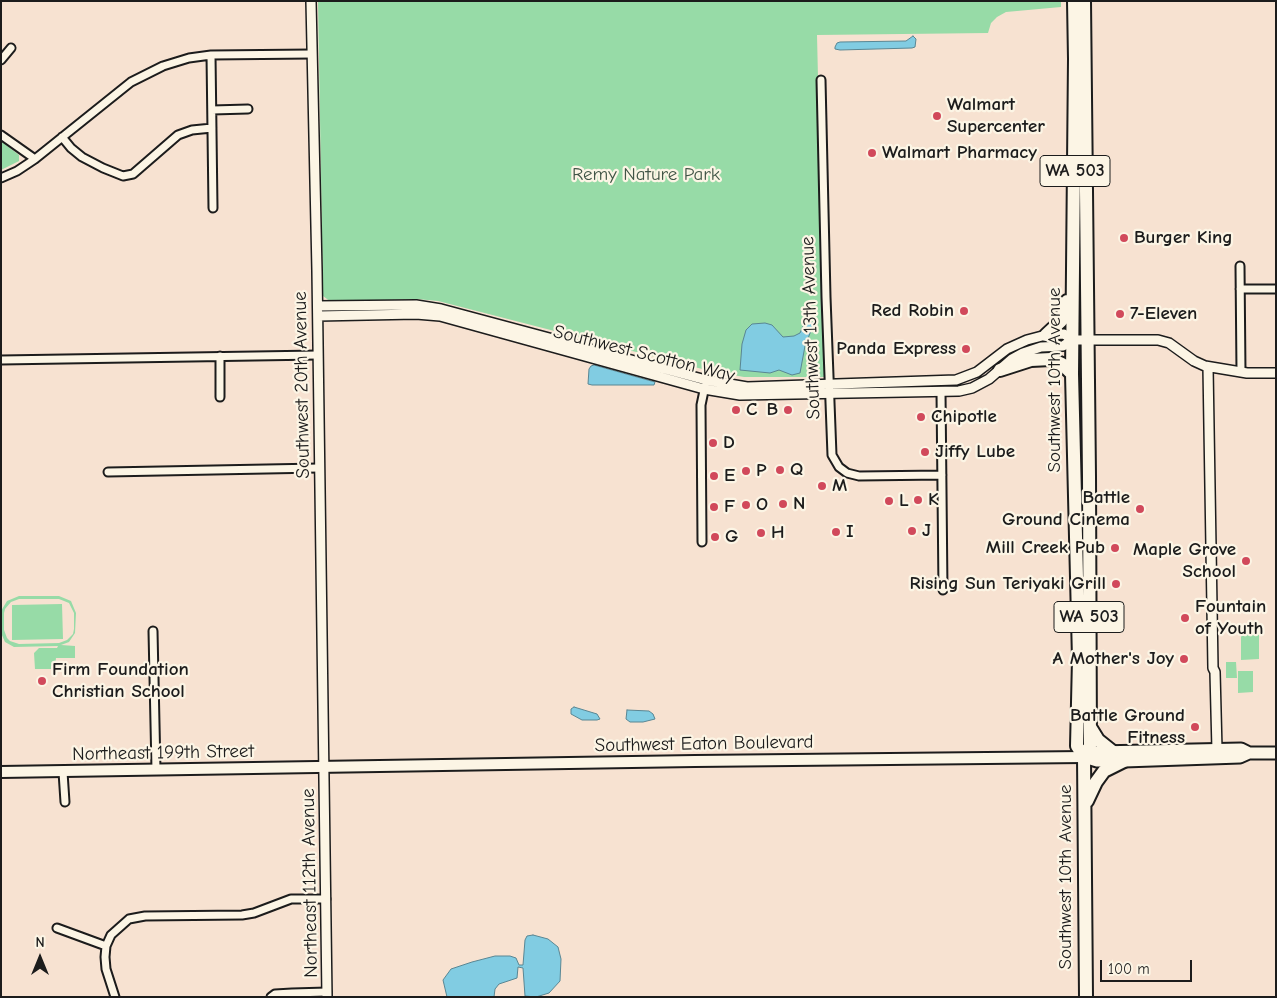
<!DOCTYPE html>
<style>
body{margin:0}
#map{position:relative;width:1277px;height:998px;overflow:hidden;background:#f7e2d1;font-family:"Comic Neue",sans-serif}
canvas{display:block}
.frame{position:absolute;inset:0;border:2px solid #1c1c1c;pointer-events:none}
.north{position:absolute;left:15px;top:933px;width:50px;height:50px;-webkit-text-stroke:4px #fcf5e5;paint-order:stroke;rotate:0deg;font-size:14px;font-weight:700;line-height:20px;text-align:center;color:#1c1c1c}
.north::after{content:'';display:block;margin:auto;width:18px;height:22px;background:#1c1c1c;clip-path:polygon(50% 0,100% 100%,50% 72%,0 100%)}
.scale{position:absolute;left:1100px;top:960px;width:92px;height:22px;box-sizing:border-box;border:2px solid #1c1c1c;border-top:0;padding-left:6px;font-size:15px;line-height:18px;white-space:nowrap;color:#1c1c1c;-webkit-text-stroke:4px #fcf5e5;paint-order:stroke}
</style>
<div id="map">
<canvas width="1277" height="998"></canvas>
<div class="frame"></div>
<div class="north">N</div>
<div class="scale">100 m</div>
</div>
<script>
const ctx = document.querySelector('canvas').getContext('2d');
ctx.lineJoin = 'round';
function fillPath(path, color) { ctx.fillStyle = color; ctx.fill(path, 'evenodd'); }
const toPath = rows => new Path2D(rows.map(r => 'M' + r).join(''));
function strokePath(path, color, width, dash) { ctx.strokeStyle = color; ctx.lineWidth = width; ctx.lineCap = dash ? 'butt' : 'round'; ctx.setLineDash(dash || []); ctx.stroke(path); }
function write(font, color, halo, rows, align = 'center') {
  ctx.font = font + ' "Comic Neue",sans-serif'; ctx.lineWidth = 4.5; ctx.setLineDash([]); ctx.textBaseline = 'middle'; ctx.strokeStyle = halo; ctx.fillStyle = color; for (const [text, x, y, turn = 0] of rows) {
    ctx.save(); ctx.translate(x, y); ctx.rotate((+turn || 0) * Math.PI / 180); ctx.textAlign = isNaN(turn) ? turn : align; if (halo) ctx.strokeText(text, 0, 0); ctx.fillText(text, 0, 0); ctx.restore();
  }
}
fillPath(toPath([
 [318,1,1061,1,1061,7,1006,12,997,17,991,23,988,33,817,35,825,377,744,377,710,371,438,301,417,299,331,302,323,296],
 [1,141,19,155,19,161,1,170],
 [19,596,59,596,71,601,76,613,75,633,69,642,61,645,75,646,75,658,56,658,55,666,51,666,51,669,35,669,34,653,39,648,57,648,58,646,14,647,5,642,1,633,1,611,7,601],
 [59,599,69,603,74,613,74,629,73,634,67,640,59,643,19,644,10,641,7,638,4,630,4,613,5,609,11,602,19,599],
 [62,604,63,639,12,640,12,605],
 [1241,630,1259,630,1259,659,1241,660],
 [1226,662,1236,662,1237,678,1226,678],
 [1238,671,1253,671,1253,692,1238,693]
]), '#97dba7');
const water = toPath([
 [913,36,916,39,915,47,912,48,840,50,835,49,835,47,837,43,840,42,906,41,913,36],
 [809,321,814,323,805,346,800,373,792,375,779,370,770,373,740,370,742,344,746,330,752,324,765,323,772,325,783,337,794,336,800,333,804,324,809,321],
 [594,365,655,382,654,385,592,385,588,384,589,369,591,366,594,365],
 [574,707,597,714,600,719,597,720,582,720,571,714,571,709,574,707],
 [627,710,649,711,653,714,655,719,643,722,630,722,626,719,627,710],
 [533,935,548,939,558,947,561,959,560,981,549,993,536,997,525,996,523,968,518,967,517,978,499,984,495,989,494,997,447,997,443,980,451,969,472,962,495,956,510,956,516,958,519,965,523,965,525,940,527,936,533,935]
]);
fillPath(water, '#81cce2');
strokePath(water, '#598693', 1);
const minor = toPath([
 [211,55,213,208],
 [1,60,11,48],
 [821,80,826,297,832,455,839,467,847,473,859,476,942,475],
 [212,110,248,109],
 [1,135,35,159],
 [62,137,71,148,82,157,103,168,123,176,133,174,178,135,192,130,212,128],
 [1,178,17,171,35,159,131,82,163,66,189,58,211,55,312,54],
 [1240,266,1241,372],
 [1240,289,1276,289],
 [220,356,220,397],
 [1,360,318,355],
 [941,392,943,590],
 [108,472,319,468],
 [702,542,701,405,705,386],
 [153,631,156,770],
 [63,772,65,802],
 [57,928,106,946],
 [115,997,106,969,105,957,106,946,111,935,129,919,145,916,242,915,254,913,291,899,326,899],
 [271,997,275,994,292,993,327,992]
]);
const tertiary = toPath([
 [311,1,317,271,327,997],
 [318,306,416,305,441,309,706,380,747,387,956,380,977,372,1007,349,1027,340,1046,335,1064,334,1072,340],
 [318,316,416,314,440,316,704,389,740,395,959,391,972,388,989,379,1012,359,1023,353,1041,347,1063,346,1072,340,1158,340,1169,343,1194,361,1205,366,1247,373,1276,373],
 [1208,367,1213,668,1215,672,1217,750]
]);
const secondary = toPath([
 [1,772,695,761,1084,757]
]);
const primary = toPath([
 [1084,757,1097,761,1124,761,1240,757,1249,753,1276,753],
 [1084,757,1097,752,1241,749,1249,753]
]);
const trunk = toPath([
 [1074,1,1075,59,1072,374,1079,659,1077,746,1084,757],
 [1084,1,1089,476,1090,746,1084,757,1086,997],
 [1046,335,1061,321,1067,301],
 [1000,370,1031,360,1051,359,1062,364,1072,374],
 [1090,727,1098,740,1113,752],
 [1087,801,1096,782,1104,771,1124,761]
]);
strokePath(minor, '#1c1c1c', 11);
strokePath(tertiary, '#1c1c1c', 12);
strokePath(secondary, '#1c1c1c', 14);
strokePath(primary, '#1c1c1c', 15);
strokePath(trunk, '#1c1c1c', 16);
strokePath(minor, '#fcf5e5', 7);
strokePath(tertiary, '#fcf5e5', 9);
strokePath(secondary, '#fcf5e5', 10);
strokePath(primary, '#fcf5e5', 11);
strokePath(trunk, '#fcf5e5', 12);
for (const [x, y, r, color] of [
 [937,116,5,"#d1495b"],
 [872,153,5,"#d1495b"],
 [1124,238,5,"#d1495b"],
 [964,311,5,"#d1495b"],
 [1120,314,5,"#d1495b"],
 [966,349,5,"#d1495b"],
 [736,410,5,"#d1495b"],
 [788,410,5,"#d1495b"],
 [921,417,5,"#d1495b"],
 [713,443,5,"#d1495b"],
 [925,452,5,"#d1495b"],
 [780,470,5,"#d1495b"],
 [746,471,5,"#d1495b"],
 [714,476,5,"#d1495b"],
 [822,486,5,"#d1495b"],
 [918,500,5,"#d1495b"],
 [889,501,5,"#d1495b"],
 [783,504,5,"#d1495b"],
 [746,505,5,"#d1495b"],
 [714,507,5,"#d1495b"],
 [1140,509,5,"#d1495b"],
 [912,531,5,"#d1495b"],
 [836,532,5,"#d1495b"],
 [761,533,5,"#d1495b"],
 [715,537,5,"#d1495b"],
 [1115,548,5,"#d1495b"],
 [1246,561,5,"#d1495b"],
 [1116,584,5,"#d1495b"],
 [1185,618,5,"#d1495b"],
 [1184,659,5,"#d1495b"],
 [42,681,5,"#d1495b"],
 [1195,727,5,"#d1495b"]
]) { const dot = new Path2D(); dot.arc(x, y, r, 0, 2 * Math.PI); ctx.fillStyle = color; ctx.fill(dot); strokePath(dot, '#fcf5e5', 2); }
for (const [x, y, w] of [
 [1075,171,70],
 [1089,617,70]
]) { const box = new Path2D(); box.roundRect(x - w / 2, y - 15.5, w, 31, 4); ctx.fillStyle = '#fcf5e5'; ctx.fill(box); strokePath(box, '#1c1c1c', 1); }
write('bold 18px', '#1c1c1c', null, [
 ["WA 503",1075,171],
 ["WA 503",1089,617]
]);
write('bold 19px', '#1c1c1c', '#fcf5e5', [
 ["Walmart",947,105],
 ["Supercenter",947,127],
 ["Walmart Pharmacy",882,153],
 ["Burger King",1134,238],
 ["Red Robin",954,311,"right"],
 ["7-Eleven",1130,314],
 ["Panda Express",956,349,"right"],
 ["C",746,410],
 ["B",778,410,"right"],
 ["Chipotle",931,417],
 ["D",723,443],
 ["Jiffy Lube",935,452],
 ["Q",790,470],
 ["P",756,471],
 ["E",724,476],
 ["M",832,486],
 ["Battle",1130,498,"right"],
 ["Ground Cinema",1130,520,"right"],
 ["K",928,500],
 ["L",899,501],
 ["N",793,504],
 ["O",756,505],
 ["F",724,507],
 ["J",922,531],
 ["I",846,532],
 ["H",771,533],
 ["G",725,537],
 ["Mill Creek Pub",1105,548,"right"],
 ["Maple Grove",1236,550,"right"],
 ["School",1236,572,"right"],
 ["Rising Sun Teriyaki Grill",1106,584,"right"],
 ["Fountain",1195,607],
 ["of Youth",1195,629],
 ["A Mother's Joy",1174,659,"right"],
 ["Firm Foundation",52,670],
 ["Christian School",52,692],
 ["Battle Ground",1185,716,"right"],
 ["Fitness",1185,738,"right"]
], 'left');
write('19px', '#415546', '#fcf5e5', [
 ["Remy Nature Park",646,175]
]);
write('19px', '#1c1c1c', '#fcf5e5', [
 ["Southwest 13th Avenue",811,328,-92],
 ["Southwest Scotton Way",644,354,14],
 ["Southwest 10th Avenue",1055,380,-90],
 ["Southwest 20th Avenue",302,385,-91],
 ["Southwest Eaton Boulevard",704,744,-1],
 ["Northeast 199th Street",163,753,-1],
 ["Southwest 10th Avenue",1066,877,-90],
 ["Northeast 112th Avenue",310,883,-91]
]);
</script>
